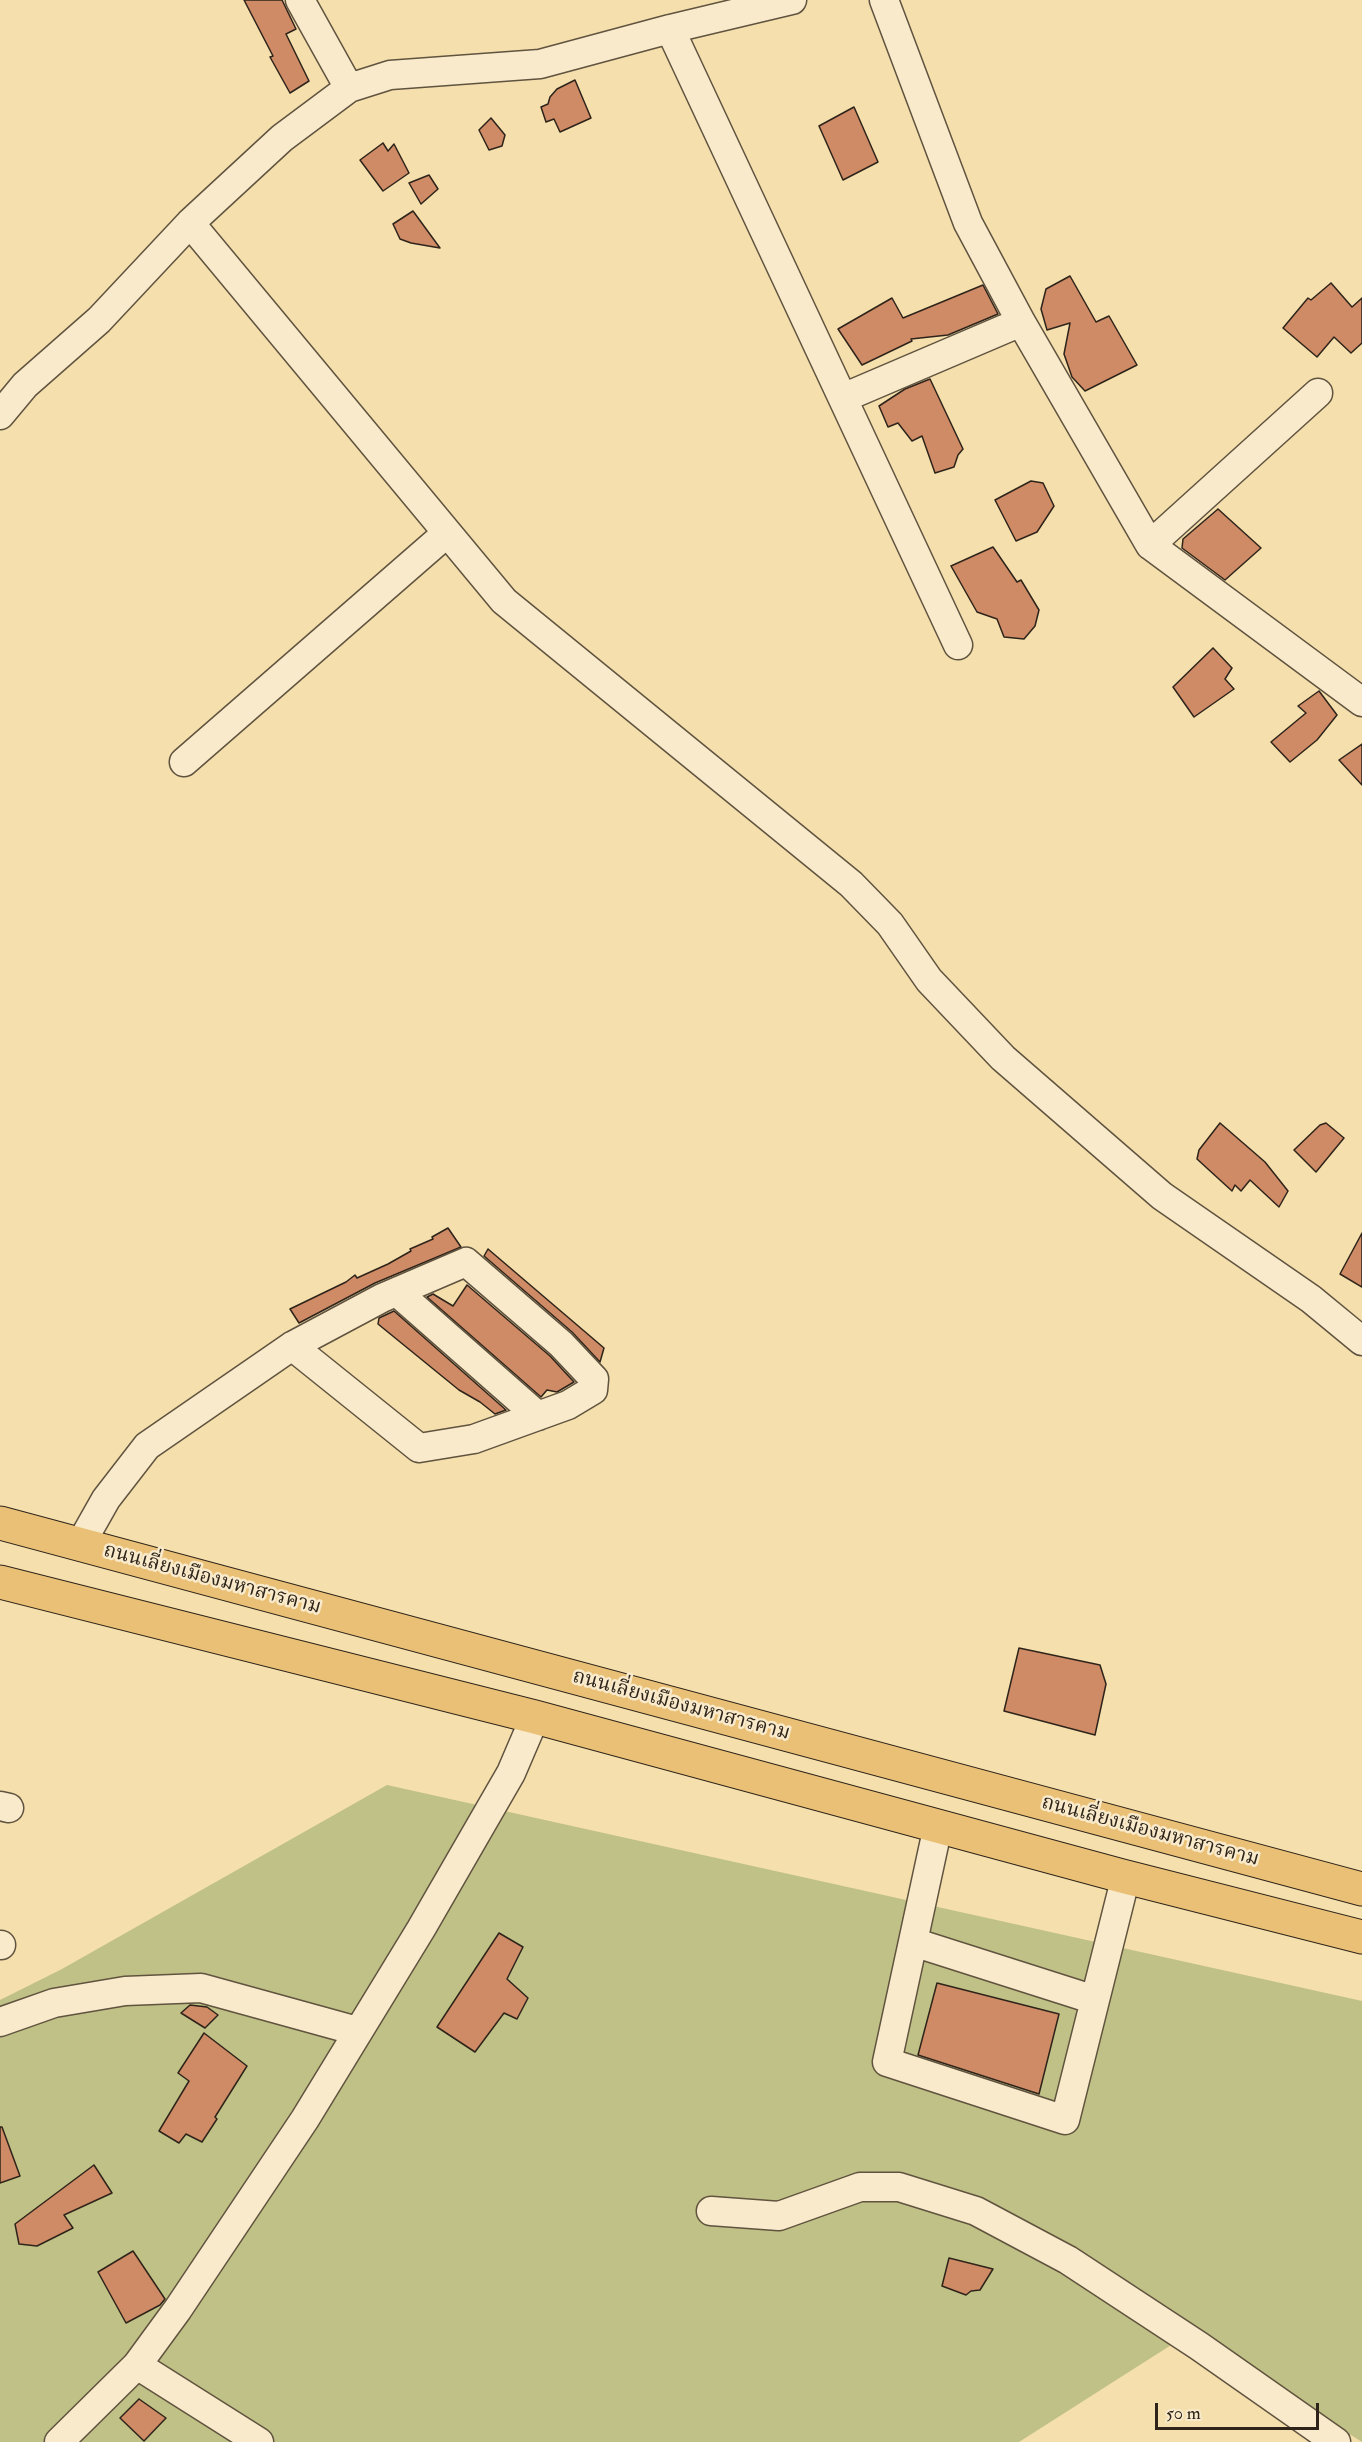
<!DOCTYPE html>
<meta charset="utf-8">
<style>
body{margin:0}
#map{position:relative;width:1362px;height:2442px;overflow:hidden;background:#f4dfad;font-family:"IM FELL Double Pica",serif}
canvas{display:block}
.scale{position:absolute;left:1155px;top:2403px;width:164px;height:27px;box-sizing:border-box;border:3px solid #2e241a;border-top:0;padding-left:8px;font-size:18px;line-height:21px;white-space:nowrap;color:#2e241a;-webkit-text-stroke:4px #f8eaca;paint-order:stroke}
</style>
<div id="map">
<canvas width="1362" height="2442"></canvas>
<div class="scale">50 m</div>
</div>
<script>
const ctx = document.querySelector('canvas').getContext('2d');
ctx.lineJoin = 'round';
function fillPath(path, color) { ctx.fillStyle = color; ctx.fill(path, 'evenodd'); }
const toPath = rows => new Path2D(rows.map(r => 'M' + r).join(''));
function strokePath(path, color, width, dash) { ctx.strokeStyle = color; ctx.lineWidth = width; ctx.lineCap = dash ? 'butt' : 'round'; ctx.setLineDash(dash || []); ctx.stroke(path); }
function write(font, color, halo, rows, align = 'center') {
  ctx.font = font + ' "IM FELL Double Pica","Noto Serif Thai",serif'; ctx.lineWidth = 5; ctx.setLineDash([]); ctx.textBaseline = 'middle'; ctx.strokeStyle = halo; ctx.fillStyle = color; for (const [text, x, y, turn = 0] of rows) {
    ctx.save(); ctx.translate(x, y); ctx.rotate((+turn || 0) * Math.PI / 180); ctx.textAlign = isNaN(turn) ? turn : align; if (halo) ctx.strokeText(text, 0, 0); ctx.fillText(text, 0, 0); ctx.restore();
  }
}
fillPath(toPath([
 [387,1785,1362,2001,1362,2442,1190,2333,1019,2442,0,2442,0,2000,62,1969]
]), '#c0c186');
const building = toPath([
 [244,0,282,0,296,29,286,34,309,81,290,93,270,57,273,56,244,0],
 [575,80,591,118,560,132,554,119,546,122,541,107,548,104,550,97,557,89,575,80],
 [854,107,878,162,843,180,819,126,854,107],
 [491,118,505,135,502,146,489,150,479,130,491,118],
 [383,143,388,151,394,144,409,173,383,191,360,160,383,143],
 [429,175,438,189,421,204,409,183,429,175],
 [413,211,440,248,411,243,400,239,393,224,413,211],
 [1070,276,1096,322,1109,316,1137,365,1085,391,1072,377,1064,354,1070,323,1047,330,1041,309,1046,289,1070,276],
 [1331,283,1352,307,1362,298,1362,343,1351,353,1334,337,1317,357,1283,328,1308,298,1311,300,1331,283],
 [983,285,998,314,948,335,911,339,912,341,862,365,838,329,892,298,903,318,983,285],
 [930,379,963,449,958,455,954,467,935,473,922,436,912,441,898,423,888,427,879,406,905,389,930,379],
 [1031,481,1043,483,1054,506,1037,532,1016,541,995,500,1031,481],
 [1218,509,1261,548,1225,580,1182,548,1183,539,1218,509],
 [993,547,1017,582,1021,580,1039,610,1035,626,1024,639,1004,637,997,619,977,612,951,566,993,547],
 [1213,648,1232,668,1225,679,1234,689,1194,717,1173,687,1213,648],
 [1319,691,1337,715,1317,740,1290,762,1271,742,1306,713,1298,706,1319,691],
 [1362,744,1362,785,1339,760,1362,744],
 [1220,1123,1265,1162,1288,1191,1279,1207,1250,1180,1241,1191,1235,1185,1232,1191,1197,1159,1199,1150,1220,1123],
 [1326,1123,1344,1138,1316,1172,1294,1150,1320,1125,1326,1123],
 [448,1228,461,1247,375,1283,299,1323,290,1309,346,1282,355,1275,357,1278,388,1264,411,1251,410,1249,433,1239,432,1237,448,1228],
 [1362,1233,1362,1287,1340,1274,1362,1233],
 [488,1249,604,1348,600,1362,572,1332,484,1256,488,1249],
 [467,1285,550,1356,574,1382,557,1392,547,1390,541,1397,427,1297,433,1294,453,1306,467,1285],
 [394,1311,506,1410,495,1414,480,1402,459,1390,378,1324,379,1318,394,1311],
 [1019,1648,1100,1665,1106,1684,1095,1735,1004,1711,1019,1648],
 [499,1933,523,1947,507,1979,528,1998,517,2019,504,2013,475,2052,437,2027,499,1933],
 [937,1983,1059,2014,1039,2094,918,2055,937,1983],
 [190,2005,207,2007,218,2015,205,2028,181,2013,190,2005],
 [204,2033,247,2066,215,2117,217,2119,202,2142,186,2134,179,2143,159,2131,189,2081,178,2073,204,2033],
 [0,2127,2,2127,20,2176,0,2183,0,2127],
 [94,2165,112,2193,64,2215,73,2228,37,2246,19,2244,15,2224,94,2165],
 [133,2251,165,2299,160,2305,126,2323,98,2272,133,2251],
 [949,2258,993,2269,980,2290,971,2291,966,2295,942,2286,949,2258],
 [139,2399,166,2418,144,2441,120,2418,139,2399]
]);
fillPath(building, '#cf8a66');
strokePath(building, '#2e241a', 1.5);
const minor = toPath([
 [300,0,349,88],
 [884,0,968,223,1021,322,1150,545,1362,702],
 [670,29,958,645],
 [190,223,504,601,851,884,890,924,929,980,1003,1058,1162,1196,1311,1299,1362,1341],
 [843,398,1021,322],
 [0,415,25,385,99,320,190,223,282,138,349,88,390,75,540,64,670,29,792,0],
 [1150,545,1318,393],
 [184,762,447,533],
 [397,1292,538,1416],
 [80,1545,106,1499,147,1446,292,1346,382,1298,466,1262,561,1344,594,1379,593,1390,568,1405,474,1439,419,1448,292,1346],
 [0,1806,9,1808],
 [938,1826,887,2062,1065,2120,1126,1876],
 [913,1942,1095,2000],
 [0,1945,1,1945],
 [0,2022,54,2003,125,1991,201,1988,357,2031],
 [711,2211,779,2216,860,2187,899,2187,976,2211,1068,2260,1199,2346,1336,2442],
 [137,2365,259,2442],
 [59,2442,137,2365,178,2309,305,2119,421,1929,511,1773,535,1717]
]);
const highway = toPath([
 [0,1523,1362,1889],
 [0,1582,535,1717,1122,1876,1362,1937]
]);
strokePath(minor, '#60533f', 31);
strokePath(highway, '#2e241a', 35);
strokePath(minor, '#f8eaca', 28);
strokePath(highway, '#eac076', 33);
write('20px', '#2e241a', '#f8eaca', [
 ["ถนนเลี่ยงเมืองมหาสารคาม",212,1580,15],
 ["ถนนเลี่ยงเมืองมหาสารคาม",681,1706,15],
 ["ถนนเลี่ยงเมืองมหาสารคาม",1150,1832,15]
]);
</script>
